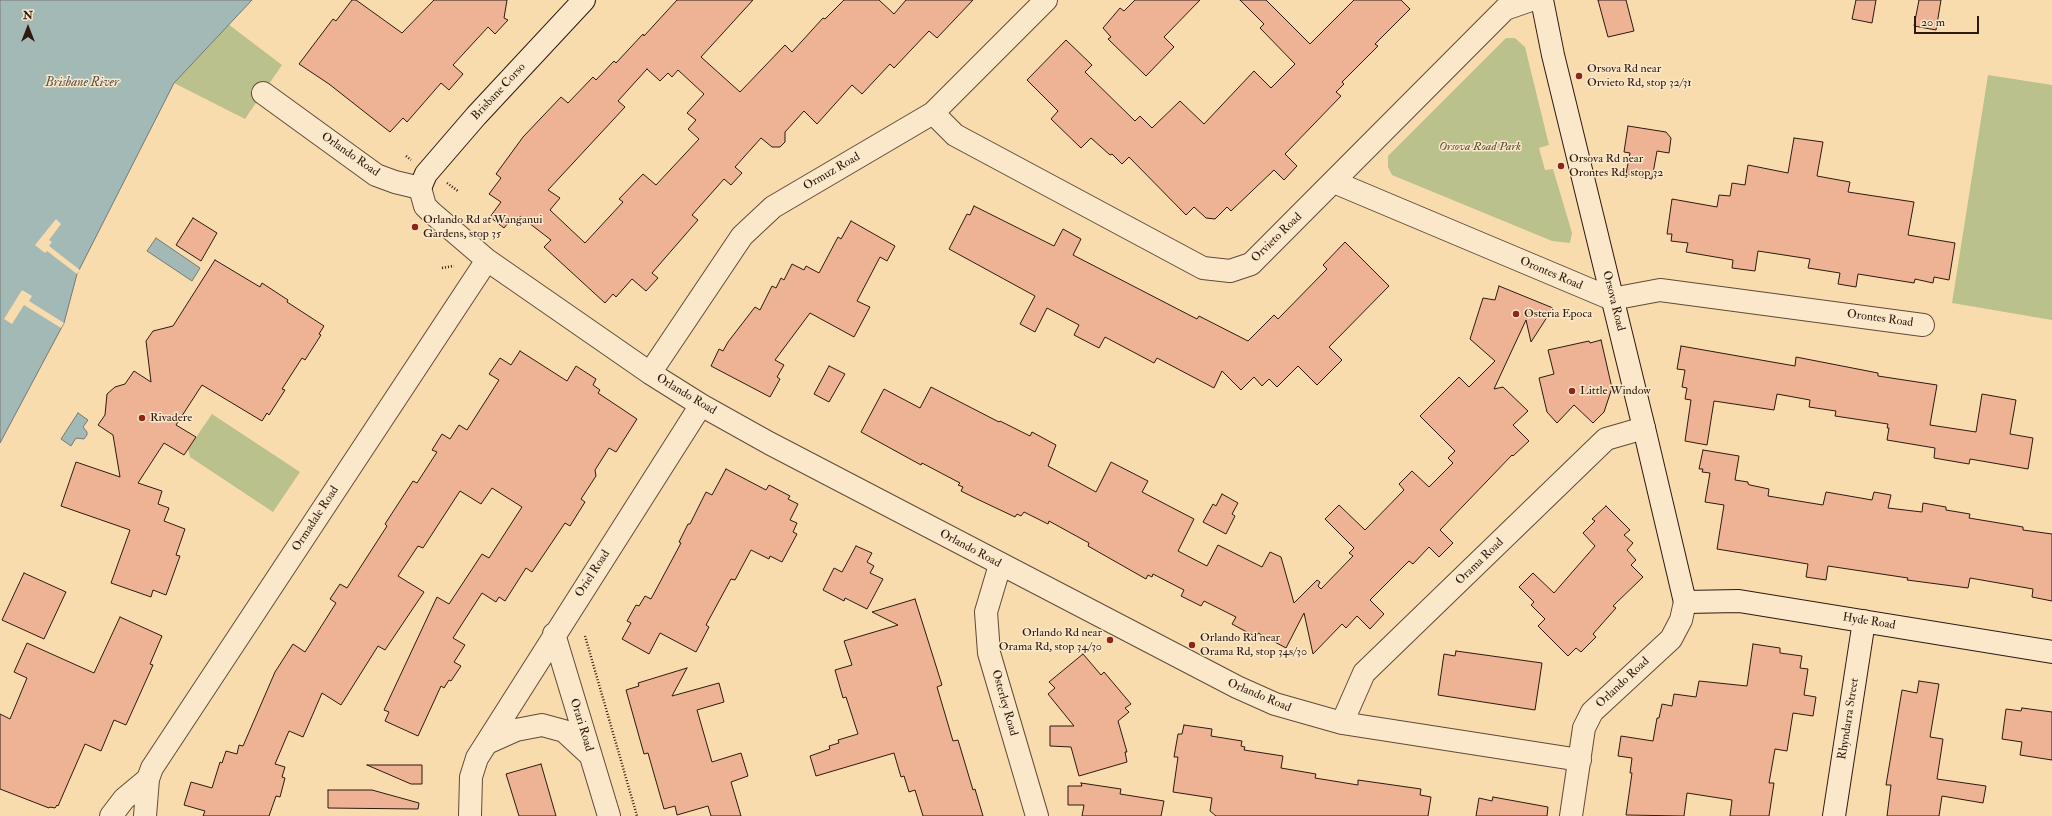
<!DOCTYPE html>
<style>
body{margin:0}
#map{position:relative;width:2052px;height:816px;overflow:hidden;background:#f9dcae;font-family:"IM FELL Double Pica",serif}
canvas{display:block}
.north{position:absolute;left:8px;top:8px;width:40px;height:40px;-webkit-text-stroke:3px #fbe8ca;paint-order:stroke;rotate:0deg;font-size:11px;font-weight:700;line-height:16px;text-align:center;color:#2d1910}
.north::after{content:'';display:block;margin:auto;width:14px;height:18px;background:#2d1910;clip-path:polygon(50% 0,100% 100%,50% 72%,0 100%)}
.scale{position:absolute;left:1914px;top:16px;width:65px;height:18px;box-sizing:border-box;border:2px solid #2d1910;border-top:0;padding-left:5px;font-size:12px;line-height:14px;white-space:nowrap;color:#2d1910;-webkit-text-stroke:3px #fbe8ca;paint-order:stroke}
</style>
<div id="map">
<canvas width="2052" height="816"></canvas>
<div class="north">N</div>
<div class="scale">20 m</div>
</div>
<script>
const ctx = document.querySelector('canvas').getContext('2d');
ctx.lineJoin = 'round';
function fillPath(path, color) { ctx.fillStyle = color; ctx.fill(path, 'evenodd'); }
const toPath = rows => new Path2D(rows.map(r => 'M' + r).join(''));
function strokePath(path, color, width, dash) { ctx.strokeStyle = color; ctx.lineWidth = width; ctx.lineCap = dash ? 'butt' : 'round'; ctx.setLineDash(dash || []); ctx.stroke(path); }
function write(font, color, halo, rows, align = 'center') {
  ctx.font = font + ' "IM FELL Double Pica",serif'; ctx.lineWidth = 3; ctx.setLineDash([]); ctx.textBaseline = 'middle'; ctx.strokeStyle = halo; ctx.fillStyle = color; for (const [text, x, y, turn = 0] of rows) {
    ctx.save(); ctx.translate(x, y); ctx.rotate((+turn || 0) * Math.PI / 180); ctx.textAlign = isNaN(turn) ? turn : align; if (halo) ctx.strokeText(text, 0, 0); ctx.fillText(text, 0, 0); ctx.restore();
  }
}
fillPath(toPath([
 [228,24,282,65,245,119,174,83],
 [1506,38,1515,38,1525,47,1549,145,1539,148,1545,170,1553,169,1572,233,1570,243,1552,241,1392,175,1388,167,1388,156],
 [1988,75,2052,85,2052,320,1952,303],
 [212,414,300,472,273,512,190,457,188,449]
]), '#bbc18c');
const water = toPath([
 [0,0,252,0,174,83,77,274,64,323,0,443,0,0],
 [156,238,200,268,192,281,147,251,156,238],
 [78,413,88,420,83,427,87,432,87,435,84,439,76,438,71,446,61,439,78,413]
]);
fillPath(water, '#a3b9b6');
strokePath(water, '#747974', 1);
fillPath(toPath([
 [56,219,61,224,49,240,52,242,49,246,80,270,77,274,47,251,45,253,35,245],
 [22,290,32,296,29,301,64,323,61,328,24,305,12,324,4,319]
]), '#f9dcae');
const building = toPath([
 [352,0,356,0,402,33,434,0,507,0,504,18,508,20,495,34,488,27,453,65,463,74,449,90,441,83,407,122,403,118,390,132,329,84,299,64,333,19,336,21,352,0],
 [677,0,753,0,701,57,740,92,785,45,792,52,823,18,825,19,844,0,879,0,894,14,906,0,973,0,937,38,929,31,894,68,890,64,862,94,852,85,817,124,804,111,785,132,785,142,780,147,772,147,761,138,735,167,742,173,731,185,724,179,692,215,698,220,652,273,658,278,646,291,632,279,616,297,613,294,605,303,544,247,551,240,520,216,517,221,512,218,504,228,490,217,501,202,489,194,501,178,496,174,523,137,561,97,568,103,593,77,596,80,614,61,616,63,643,34,644,36,677,0],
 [647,69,660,81,668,73,672,77,678,70,704,94,687,113,696,120,688,129,699,139,656,185,643,174,619,199,623,202,585,243,550,210,560,198,548,190,625,107,618,101,647,69],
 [1135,0,1200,0,1164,37,1174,47,1146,76,1108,39,1111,37,1103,28,1120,8,1124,11,1135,0],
 [1240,0,1266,0,1310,44,1354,0,1401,0,1410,9,1375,44,1378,46,1342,82,1344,84,1336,92,1341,96,1285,154,1297,166,1284,180,1274,170,1231,211,1227,207,1215,219,1206,218,1194,207,1186,215,1129,157,1122,164,1112,154,1110,155,1091,138,1081,148,1051,119,1058,111,1027,80,1066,40,1092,65,1085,72,1135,121,1140,116,1152,128,1180,101,1204,124,1254,71,1271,88,1295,64,1260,28,1264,24,1240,0],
 [1598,0,1626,0,1634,31,1608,37,1598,0],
 [1856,0,1876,0,1872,23,1852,19,1856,0],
 [1919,0,1941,0,1936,30,1914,26,1919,0],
 [1628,126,1666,132,1671,138,1669,153,1657,151,1652,179,1626,174,1630,153,1624,152,1628,126],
 [1794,138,1823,142,1817,176,1850,182,1848,192,1914,202,1908,235,1955,243,1949,280,1934,277,1933,283,1915,279,1914,283,1858,274,1856,287,1838,284,1840,273,1808,268,1810,259,1758,251,1755,271,1732,268,1733,260,1686,252,1688,243,1671,241,1672,234,1667,234,1672,199,1717,207,1719,195,1730,196,1732,183,1745,185,1748,165,1788,173,1794,138],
 [974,206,1054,246,1063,229,1081,239,1073,255,1197,319,1199,316,1248,341,1274,315,1278,319,1327,269,1323,265,1345,242,1389,286,1329,347,1342,360,1317,385,1298,366,1277,387,1269,379,1262,386,1254,377,1241,390,1222,371,1214,388,1157,358,1154,363,1105,337,1099,348,1074,335,1079,325,1047,308,1035,332,1020,324,1035,296,949,249,967,214,970,215,974,206],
 [193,218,217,233,201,261,176,245,193,218],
 [851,221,895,246,887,261,880,257,857,301,870,307,854,337,810,313,775,360,784,365,777,377,780,379,770,397,711,366,719,349,723,351,728,342,755,307,760,310,772,286,776,288,781,278,784,280,792,264,804,270,806,266,819,273,838,237,841,239,851,221],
 [215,260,260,287,262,283,288,300,287,302,324,326,319,334,321,335,305,360,302,358,282,389,285,390,269,415,267,413,262,421,202,385,176,425,196,437,184,455,164,443,138,483,162,491,158,504,169,508,164,521,185,529,176,555,180,556,166,595,153,590,151,597,111,583,130,530,61,506,76,462,120,477,113,435,98,425,105,415,107,394,115,387,125,384,134,371,151,382,146,341,153,331,173,326,215,260],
 [1499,286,1553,308,1531,342,1526,320,1494,389,1503,387,1528,411,1513,425,1529,441,1513,456,1512,455,1440,530,1453,543,1439,557,1429,547,1413,564,1409,561,1370,600,1384,614,1370,629,1357,616,1346,628,1342,624,1313,654,1304,613,1286,648,1258,633,1256,637,1232,624,1236,617,1204,601,1201,606,1181,596,1184,590,1153,574,1152,577,1148,575,1146,579,1088,546,1089,543,1049,521,1048,524,1024,512,1021,516,1017,514,1015,517,977,499,961,491,963,487,958,485,960,483,922,463,921,465,861,432,884,389,920,408,931,387,999,422,1000,421,1030,436,1032,432,1056,445,1048,466,1096,492,1111,462,1148,481,1142,492,1194,519,1178,551,1207,566,1218,545,1262,567,1270,552,1281,557,1294,603,1317,580,1320,582,1318,586,1321,589,1353,556,1349,553,1354,548,1325,519,1339,505,1365,530,1404,490,1399,484,1412,471,1429,487,1453,463,1448,458,1455,451,1420,416,1459,377,1469,387,1495,361,1470,339,1483,298,1495,300,1499,286],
 [1601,340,1612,388,1604,412,1593,423,1574,405,1557,423,1547,412,1539,378,1554,374,1548,350,1589,341,1590,343,1601,340],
 [1681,346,1795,366,1796,357,1878,373,1878,376,1937,385,1930,425,1976,432,1982,394,2016,400,2010,434,2033,438,2028,469,1970,459,1969,464,1934,458,1935,448,1887,440,1889,428,1887,428,1888,424,1835,416,1836,411,1809,407,1810,400,1777,394,1774,410,1714,401,1707,445,1685,441,1691,400,1685,399,1687,388,1682,387,1685,370,1677,369,1681,346],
 [520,351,567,381,576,366,596,379,593,385,600,390,598,393,637,419,616,452,609,448,595,470,596,476,581,499,585,502,570,526,565,523,532,572,526,568,505,601,499,597,496,602,482,593,453,638,465,645,454,662,461,666,451,681,449,680,444,688,441,686,418,736,385,721,389,712,384,710,437,597,449,604,482,554,489,558,522,507,492,488,481,504,460,491,423,548,418,546,398,576,424,592,385,650,378,646,341,705,322,693,303,737,289,731,275,764,285,767,282,777,285,778,280,797,276,796,269,816,203,816,205,811,184,805,191,782,212,788,220,762,222,763,226,751,237,754,239,745,243,746,275,672,293,644,305,652,336,603,330,599,340,584,347,588,387,526,385,524,413,481,417,483,437,452,432,450,442,434,450,439,459,425,467,430,499,380,489,374,500,358,511,365,520,351],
 [829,366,845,374,829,402,814,394,829,366],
 [1703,450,1739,456,1735,480,1748,482,1748,484,1750,485,1769,489,1768,496,1823,505,1826,492,1872,500,1874,492,1891,495,1888,508,1922,512,1923,503,1946,507,1946,510,1970,514,1969,518,2023,527,2023,530,2052,534,2052,601,2032,597,2033,589,1970,578,1968,588,1907,580,1908,578,1828,566,1826,580,1806,577,1808,564,1717,549,1724,505,1705,502,1710,473,1702,472,1703,469,1699,469,1703,450],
 [726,469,766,490,769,485,790,496,788,499,798,504,790,520,797,523,793,532,797,534,782,562,770,556,769,559,751,550,735,580,731,579,706,625,709,627,696,652,660,633,649,654,622,639,631,623,627,621,636,605,639,606,645,596,651,599,681,543,679,542,688,524,690,524,706,492,712,495,726,469],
 [1222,494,1238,503,1232,514,1235,516,1226,534,1203,522,1213,504,1216,506,1222,494],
 [1606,506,1630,530,1624,535,1633,543,1627,550,1636,560,1631,565,1643,577,1613,606,1616,608,1593,634,1596,637,1581,652,1576,648,1568,656,1538,626,1545,619,1531,605,1534,602,1519,587,1533,573,1554,593,1595,546,1583,533,1595,521,1592,519,1606,506],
 [856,546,872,553,867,562,874,566,870,573,883,579,867,609,845,598,844,601,823,590,834,568,842,572,856,546],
 [24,573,66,592,44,639,2,620,24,573],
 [915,599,942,685,937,687,953,741,958,740,973,790,975,789,983,816,923,816,915,790,909,792,904,776,901,777,894,753,816,776,810,756,830,749,829,746,839,743,838,740,858,734,846,697,843,698,835,670,852,665,844,641,898,625,872,612,915,599],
 [120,617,162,636,150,664,153,665,126,725,114,720,101,751,85,744,58,806,57,805,55,808,50,807,49,808,0,789,0,714,10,719,27,678,14,672,27,643,94,673,120,617],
 [1753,644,1780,648,1780,653,1802,656,1800,668,1808,669,1804,695,1816,697,1813,716,1793,713,1787,751,1775,749,1769,783,1774,783,1769,816,1730,816,1732,800,1687,793,1684,816,1626,815,1632,773,1630,773,1632,758,1618,756,1621,736,1653,741,1657,718,1659,718,1662,704,1672,706,1674,694,1696,697,1699,681,1747,686,1753,644],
 [1456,651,1542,663,1535,710,1438,695,1444,654,1455,656,1456,651],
 [1083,654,1101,675,1104,672,1131,704,1125,708,1129,712,1118,721,1127,752,1125,752,1127,762,1079,776,1071,747,1050,746,1050,726,1074,726,1048,694,1055,688,1049,682,1083,654],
 [687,668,672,696,719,683,724,702,697,710,712,762,741,753,748,776,731,782,741,816,711,816,708,806,677,815,675,806,664,809,648,753,644,754,626,690,639,686,638,683,687,668],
 [1919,681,1939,684,1930,737,1943,739,1937,779,1986,786,1983,803,1942,796,1939,816,1887,816,1891,785,1886,785,1902,690,1917,693,1919,681],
 [2022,708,2052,712,2052,760,2020,755,2022,742,2002,739,2006,709,2021,711,2022,708],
 [1184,725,1212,729,1211,736,1242,741,1241,746,1245,747,1244,750,1283,756,1281,768,1316,774,1315,778,1358,785,1358,780,1421,789,1420,795,1431,797,1428,816,1216,816,1210,811,1212,798,1173,792,1178,757,1174,757,1178,734,1182,734,1184,725],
 [541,764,556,816,519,816,506,774,541,764],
 [367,765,422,765,422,784,411,784,367,765],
 [1081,783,1121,789,1120,794,1164,801,1161,816,1082,816,1084,805,1068,805,1068,786,1082,786,1081,783],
 [328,790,372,790,419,803,418,809,328,808,328,790],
 [1493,797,1548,807,1547,816,1476,816,1479,798,1492,801,1493,797]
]);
fillPath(building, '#eeb394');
strokePath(building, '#2d1910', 1);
const street = toPath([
 [263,93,376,175,395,182,420,188,425,206,431,212,487,260,650,373,701,405,769,443,1237,687,1275,704,1342,723,1580,760],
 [933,113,955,135,1203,268,1230,271,1251,264,1505,9,1531,0],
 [1334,182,1612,299,1660,290,1923,325],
 [650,373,742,236,773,207,933,113,1046,0],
 [1000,565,986,612,989,653,1037,816],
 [554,634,609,816],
 [1342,723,1364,673,1606,439,1644,428],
 [487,743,516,730,542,725,564,731,590,755],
 [111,816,124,799,148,779],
 [145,816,148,779,152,768,487,260],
 [470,816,471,777,477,758,701,405],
 [1571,816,1584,728,1592,712,1671,639,1681,620,1685,602]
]);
const secondary = toPath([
 [1542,0,1553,55,1644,428,1685,602,1739,601,2052,652],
 [420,188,426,174,476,116,584,0],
 [1834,816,1864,621]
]);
strokePath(street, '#604a38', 24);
strokePath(secondary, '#2d1910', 24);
strokePath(toPath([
 [406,156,411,160],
 [447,183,458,191],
 [442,268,454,266],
 [585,636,637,816]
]), '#2d1910', 2.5, [1, 2]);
strokePath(street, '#fbe8ca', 22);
strokePath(secondary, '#fbe8ca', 22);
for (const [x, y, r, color] of [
 [1579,76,4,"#8f2418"],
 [1561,166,4,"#8f2418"],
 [415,227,4,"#8f2418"],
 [1516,314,4,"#8f2418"],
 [1572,391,4,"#8f2418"],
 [142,418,4,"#8f2418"],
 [1110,640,4,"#8f2418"],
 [1192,645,4,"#8f2418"]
]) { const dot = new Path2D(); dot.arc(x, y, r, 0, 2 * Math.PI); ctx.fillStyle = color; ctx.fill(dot); strokePath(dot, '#fbe8ca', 1.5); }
write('12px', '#2d1910', '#fbe8ca', [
 ["Orsova Rd near",1587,69],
 ["Orvieto Rd, stop 32/31",1587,83],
 ["Orsova Rd near",1569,159],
 ["Orontes Rd, stop 32",1569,173],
 ["Orlando Rd at Wanganui",423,220],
 ["Gardens, stop 35",423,234],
 ["Osteria Epoca",1524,314],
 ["Little Window",1580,391],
 ["Rivadere",150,418],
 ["Orlando Rd near",1102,633,"right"],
 ["Orama Rd, stop 34/30",1102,647,"right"],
 ["Orlando Rd near",1200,638],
 ["Orama Rd, stop 34s/30",1200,652]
], 'left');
write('12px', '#2d1910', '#fbe8ca', [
 ["Brisbane Corso",499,92,-47],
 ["Orlando Road",350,155,35],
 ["Ormuz Road",832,172,-30],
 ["Orvieto Road",1277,238,-44],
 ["Orontes Road",1551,274,23],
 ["Orsova Road",1613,301,76],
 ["Orontes Road",1880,319,8],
 ["Orlando Road",686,395,31],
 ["Ormadale Road",316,519,-57],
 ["Orlando Road",970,549,28],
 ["Orama Road",1480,562,-44],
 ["Oriel Road",593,574,-57],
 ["Hyde Road",1869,622,9],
 ["Orlando Road",1623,683,-43],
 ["Orlando Road",1259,696,23],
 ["Osterley Road",1004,703,74],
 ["Rhyndarra Street",1849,719,-81],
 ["Orari Road",581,725,73]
]);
write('italic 12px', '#584b35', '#fbe8ca', [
 ["Orsova Road Park",1480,147]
]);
write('italic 13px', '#56514a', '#fbe8ca', [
 ["Brisbane River",82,83]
]);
</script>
